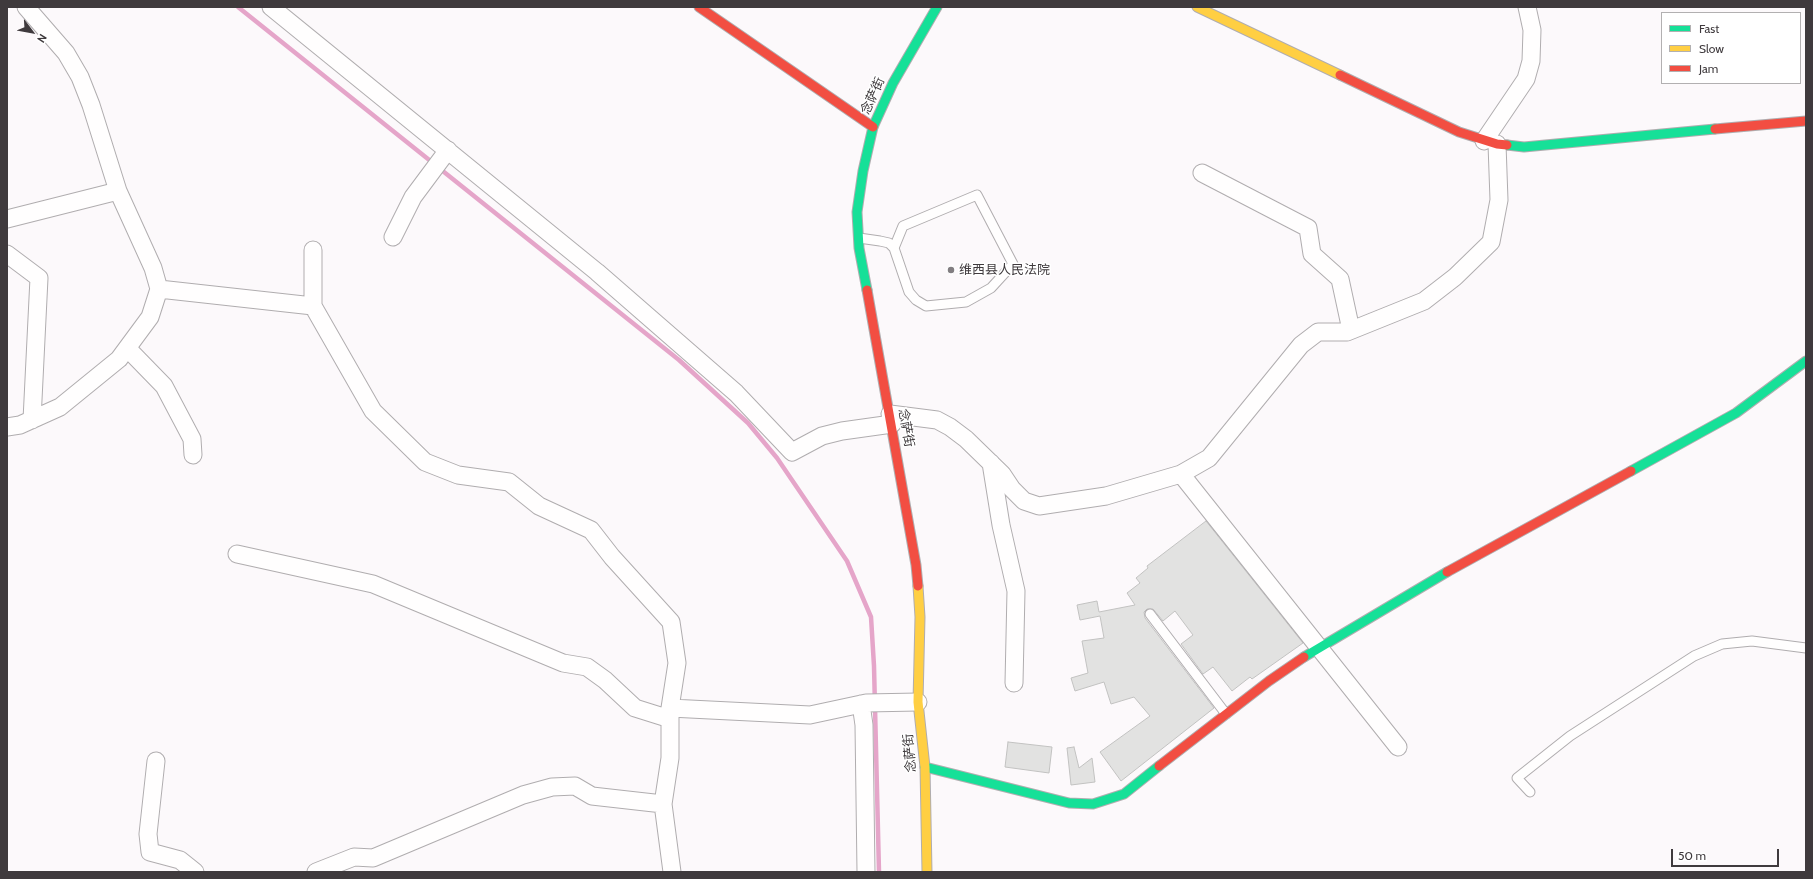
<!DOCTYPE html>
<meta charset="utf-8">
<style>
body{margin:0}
#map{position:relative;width:1813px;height:879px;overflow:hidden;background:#fcf9fb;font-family:Cabin,sans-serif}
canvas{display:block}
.frame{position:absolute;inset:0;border:8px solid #3f3a3d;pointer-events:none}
.legend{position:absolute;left:1661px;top:12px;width:140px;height:72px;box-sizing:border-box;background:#fff;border:1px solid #b2b0b1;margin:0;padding:5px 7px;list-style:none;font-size:12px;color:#3f3a3d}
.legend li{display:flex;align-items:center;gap:8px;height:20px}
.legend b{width:20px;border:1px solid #b2b0b1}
.north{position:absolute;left:12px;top:12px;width:40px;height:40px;-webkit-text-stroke:3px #fff;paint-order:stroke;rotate:122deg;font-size:11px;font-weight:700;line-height:16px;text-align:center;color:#3f3a3d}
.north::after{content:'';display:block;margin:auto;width:14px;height:18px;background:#3f3a3d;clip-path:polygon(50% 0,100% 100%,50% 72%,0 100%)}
.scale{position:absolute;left:1671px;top:849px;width:108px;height:18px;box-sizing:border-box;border:2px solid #3f3a3d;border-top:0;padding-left:5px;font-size:12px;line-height:14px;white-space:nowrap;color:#3f3a3d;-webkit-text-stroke:3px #fff;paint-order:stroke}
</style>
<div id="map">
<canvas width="1813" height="879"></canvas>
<div class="frame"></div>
<ul class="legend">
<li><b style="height:5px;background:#16e098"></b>Fast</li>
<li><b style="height:5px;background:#ffcf43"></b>Slow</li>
<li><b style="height:5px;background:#f24e42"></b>Jam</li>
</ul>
<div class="north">N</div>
<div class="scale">50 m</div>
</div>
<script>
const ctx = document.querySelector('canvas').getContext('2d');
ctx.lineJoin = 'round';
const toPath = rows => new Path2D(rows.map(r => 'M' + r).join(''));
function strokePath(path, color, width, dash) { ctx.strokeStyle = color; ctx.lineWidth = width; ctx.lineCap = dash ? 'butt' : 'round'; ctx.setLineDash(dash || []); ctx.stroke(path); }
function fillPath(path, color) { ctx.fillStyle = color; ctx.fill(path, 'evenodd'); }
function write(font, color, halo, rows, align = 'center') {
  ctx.font = font + ' Cabin,"Noto Sans SC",sans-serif'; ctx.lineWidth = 3; ctx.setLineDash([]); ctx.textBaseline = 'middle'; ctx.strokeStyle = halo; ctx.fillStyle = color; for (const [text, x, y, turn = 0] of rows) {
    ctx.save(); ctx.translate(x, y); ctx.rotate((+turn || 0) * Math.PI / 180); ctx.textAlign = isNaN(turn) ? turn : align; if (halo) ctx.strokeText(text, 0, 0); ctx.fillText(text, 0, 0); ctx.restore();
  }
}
strokePath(toPath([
 [238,7,433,163],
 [439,168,679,360,748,423,777,458,847,561,871,617,874,666,879,872]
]), '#e5a5c9', 4.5);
const building = toPath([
 [1206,521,1303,643,1252,679,1250,677,1232,691,1213,667,1203,674,1181,644,1193,635,1175,611,1163,621,1153,609,1147,609,1144,612,1145,618,1214,708,1121,781,1100,752,1150,716,1134,697,1111,704,1104,682,1075,691,1071,678,1088,673,1082,641,1104,638,1100,616,1080,620,1077,605,1097,601,1099,612,1135,605,1127,593,1140,583,1136,578,1148,568,1147,566,1206,521],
 [1008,742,1052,747,1049,773,1005,767,1008,742],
 [1074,747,1079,768,1092,758,1095,782,1071,785,1067,748,1074,747]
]);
fillPath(building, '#e2e2e1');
strokePath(building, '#c2c2c1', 1);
const lane = toPath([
 [859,238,880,241,889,243,894,248,909,292,916,300,926,306,966,302,991,288,1013,264,977,195,903,226,894,248],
 [1150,614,1226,714],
 [1530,792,1517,778,1570,736,1694,656,1722,644,1752,641,1806,648]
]);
const street = toPath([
 [271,7,597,272,736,393,792,452,822,436,842,431,892,424],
 [1484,141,1526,79,1531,61,1532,30,1527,7],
 [1202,173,1308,228,1312,254,1340,279,1351,330],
 [7,219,118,191],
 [393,237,413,197,448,150],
 [313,250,313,306,373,411,425,462,458,475,509,482,539,506,591,530,612,557,671,622,677,663,670,708,670,758,663,804,672,872],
 [7,254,39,278,32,420],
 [159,289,313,306],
 [127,348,164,386,192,439,193,455],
 [890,414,937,420,950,427,966,439,1002,474,1012,489,1024,501,1039,506,1106,496,1181,474,1209,458,1301,345,1318,332,1347,332,1424,301,1455,277,1491,242,1499,200,1497,144],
 [7,427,20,425,60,407,119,359,150,317,159,289,153,268,118,191,91,105,80,77,66,53,26,7],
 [991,463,1001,525,1016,591,1014,683],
 [1181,474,1398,747],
 [237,554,373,584,563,663,587,667,605,680,635,708,670,719],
 [861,704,864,725,866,872],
 [670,708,810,715,866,703,918,702],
 [156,761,148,834,150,852,180,860,195,872],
 [316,872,354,857,373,858,523,795,552,787,575,786,592,796,663,804]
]);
const fast = toPath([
 [1507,145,1524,147,1715,129],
 [867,290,859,248,857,212,863,171,873,127,893,83,937,7],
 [1631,471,1736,413,1806,361],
 [1304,657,1447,572],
 [925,767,1069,803,1093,804,1124,794,1159,766]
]);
const slow = toPath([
 [1197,7,1340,75],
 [918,586,920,617,918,702,925,767,927,872]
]);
const jam = toPath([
 [699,7,873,127],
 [1340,75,1459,132,1497,144,1507,145],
 [1715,129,1806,121],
 [867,290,916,565,918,586],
 [1447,572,1631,471],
 [1159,766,1269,681,1304,657]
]);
strokePath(lane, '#b0adaf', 11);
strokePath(street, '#b0adaf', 19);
strokePath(fast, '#b0adaf', 11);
strokePath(slow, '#b0adaf', 11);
strokePath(jam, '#b0adaf', 11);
strokePath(lane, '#fffefe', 9);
strokePath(street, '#fffefe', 17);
strokePath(fast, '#16e098', 9);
strokePath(slow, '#ffcf43', 9);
strokePath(jam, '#f24e42', 9);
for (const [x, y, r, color] of [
 [951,270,4,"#817d80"]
]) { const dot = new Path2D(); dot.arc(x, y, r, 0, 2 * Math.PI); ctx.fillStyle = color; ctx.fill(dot); strokePath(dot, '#fff', 1.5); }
write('13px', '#3f3a3d', '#fff', [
 ["念萨街",873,96,-66],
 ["念萨街",906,428,80],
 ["念萨街",910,753,-95]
]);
write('13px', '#3f3a3d', '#fff', [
 ["维西县人民法院",959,270]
], 'left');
</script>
